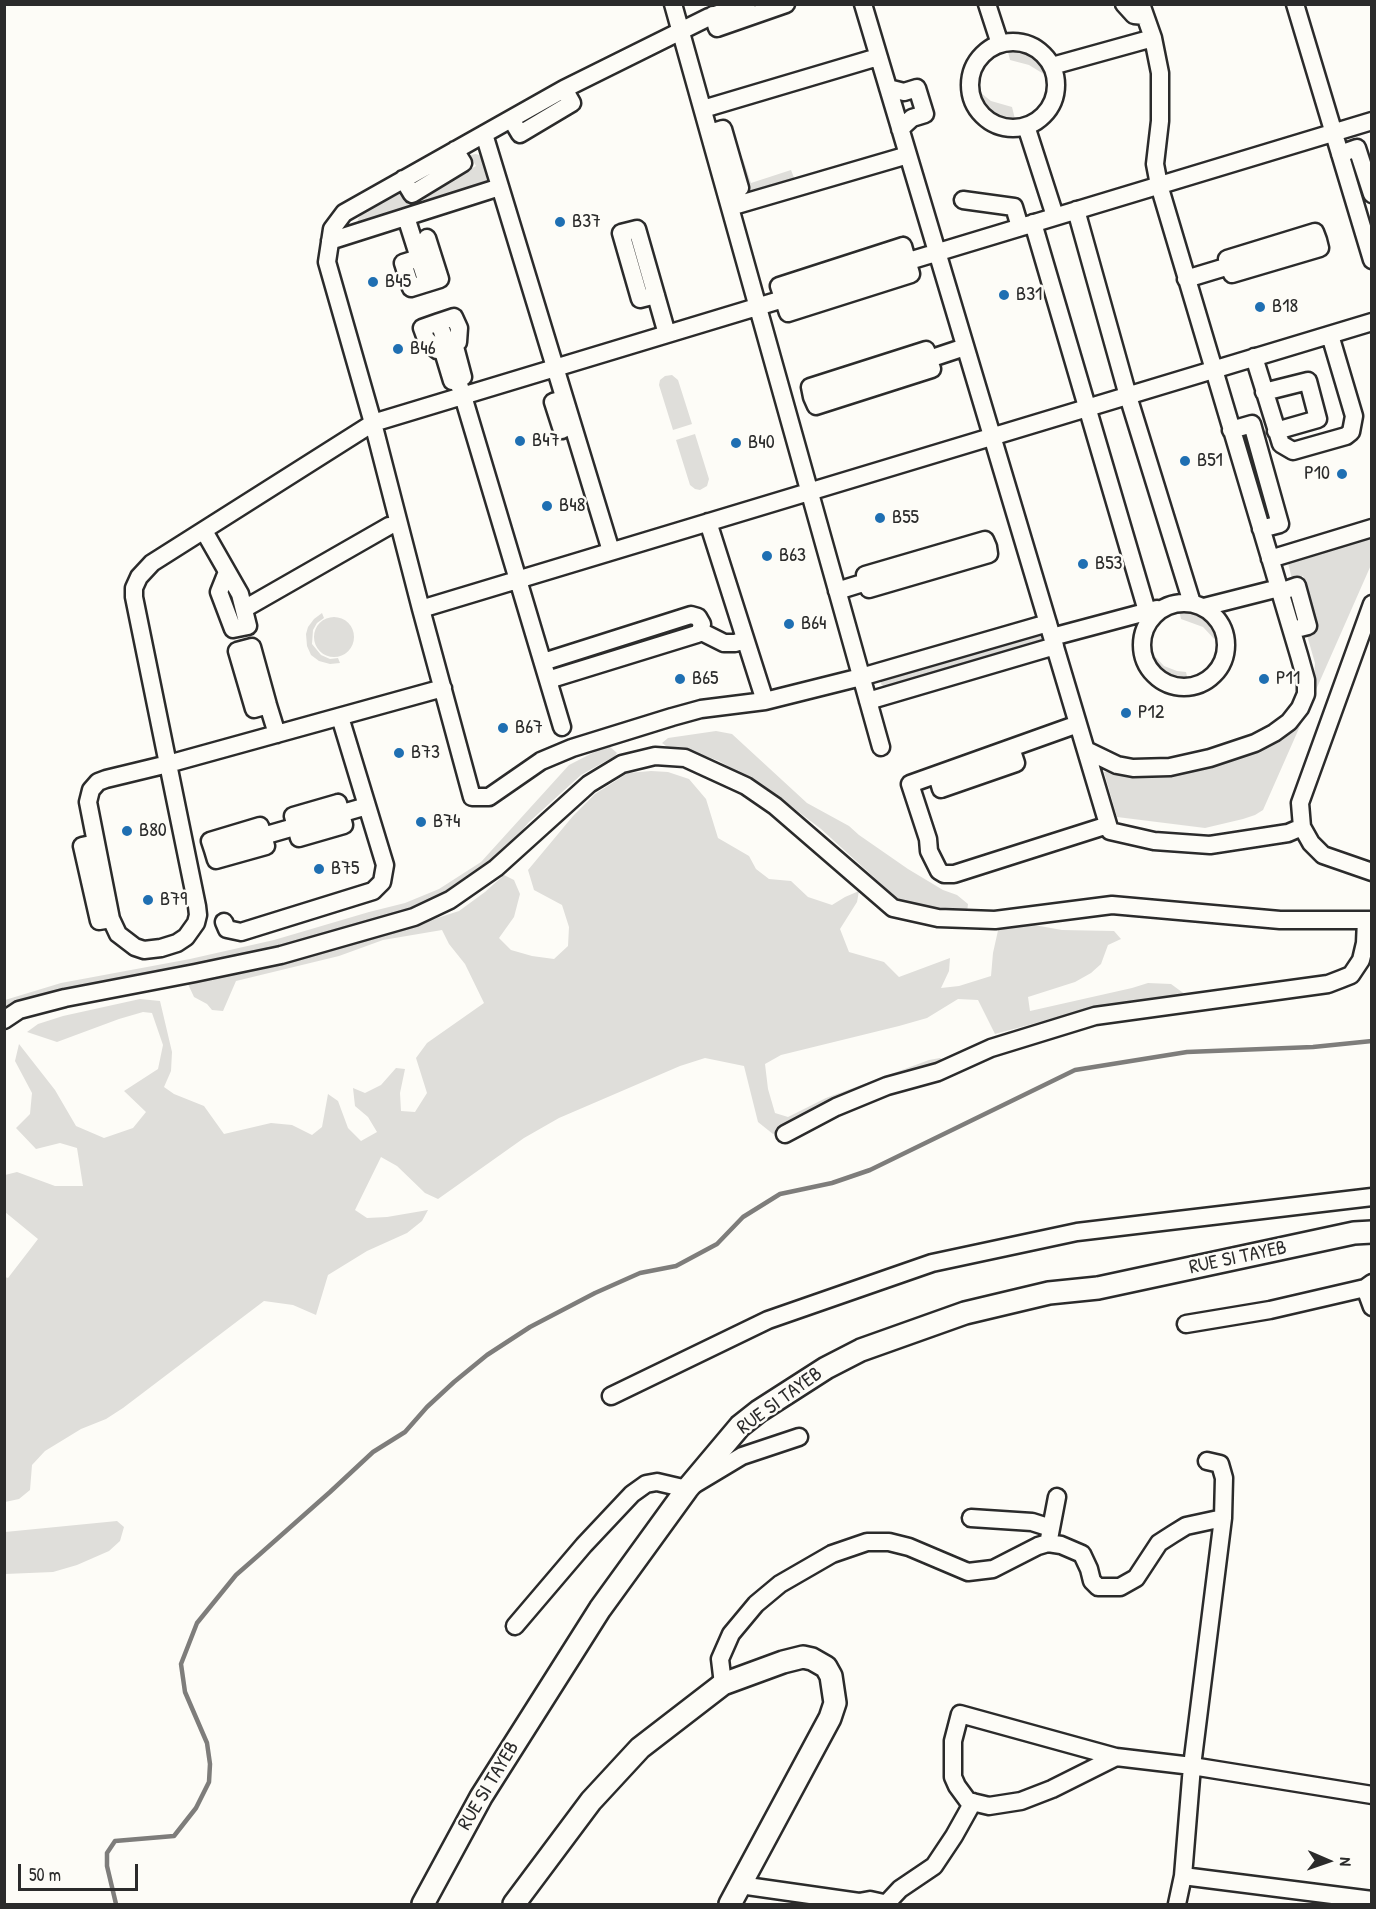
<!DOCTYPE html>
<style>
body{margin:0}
#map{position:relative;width:1376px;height:1909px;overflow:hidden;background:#fdfcf7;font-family:"Patrick Hand",sans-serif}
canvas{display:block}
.frame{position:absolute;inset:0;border:6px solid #2b2b2b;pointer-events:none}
.north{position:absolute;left:1298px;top:1831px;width:60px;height:60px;-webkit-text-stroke:4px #fdfcf7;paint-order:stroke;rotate:92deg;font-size:16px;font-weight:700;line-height:24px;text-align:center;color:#2b2b2b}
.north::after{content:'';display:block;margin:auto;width:21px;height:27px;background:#2b2b2b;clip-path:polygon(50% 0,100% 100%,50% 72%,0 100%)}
.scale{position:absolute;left:18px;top:1864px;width:120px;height:27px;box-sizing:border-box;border:3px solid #2b2b2b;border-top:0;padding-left:8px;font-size:18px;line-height:21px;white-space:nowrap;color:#2b2b2b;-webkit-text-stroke:4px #fdfcf7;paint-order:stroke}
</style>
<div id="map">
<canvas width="1376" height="1909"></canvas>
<div class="frame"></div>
<div class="north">N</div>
<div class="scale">50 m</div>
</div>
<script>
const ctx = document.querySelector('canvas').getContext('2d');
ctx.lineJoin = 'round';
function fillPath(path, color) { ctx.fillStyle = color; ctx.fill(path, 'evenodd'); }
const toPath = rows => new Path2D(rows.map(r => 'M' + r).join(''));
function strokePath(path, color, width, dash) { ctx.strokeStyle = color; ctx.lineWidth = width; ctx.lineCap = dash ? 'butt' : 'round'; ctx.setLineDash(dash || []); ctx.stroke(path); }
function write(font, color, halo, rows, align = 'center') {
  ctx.font = font + ' "Patrick Hand",sans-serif'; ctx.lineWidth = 5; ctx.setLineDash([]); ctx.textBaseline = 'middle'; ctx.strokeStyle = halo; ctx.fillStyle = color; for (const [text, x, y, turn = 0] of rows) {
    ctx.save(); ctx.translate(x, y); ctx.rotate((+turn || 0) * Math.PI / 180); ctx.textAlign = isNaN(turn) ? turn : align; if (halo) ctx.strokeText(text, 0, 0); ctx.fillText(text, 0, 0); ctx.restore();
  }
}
fillPath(toPath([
 [1007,48,1024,51,1034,57,1042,66,1047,76,1029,65,1010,60],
 [976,89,991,101,1012,107,1015,119,1004,118,993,113,981,100],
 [476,154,479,155,486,168,487,180,485,182,357,226,358,219,361,215,400,191,408,203,476,166,470,155],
 [743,159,751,183,791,170,796,183,750,198,738,161],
 [665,376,672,375,678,380,692,424,673,430,659,385,660,380],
 [695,434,709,479,707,486,700,490,695,489,690,485,676,440],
 [1371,537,1371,565,1263,810,1255,815,1243,819,1205,828,1117,817,1104,772,1252,750,1313,689,1315,663,1306,632,1317,628,1303,576,1292,579,1288,563],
 [1179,610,1195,611,1208,620,1216,633,1218,643,1203,627,1181,619],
 [322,613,324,618,317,623,313,630,312,644,321,655,330,659,338,658,340,663,330,664,319,661,311,655,307,646,306,634,308,627,314,619],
 '314 637a20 20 0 1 1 40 0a20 20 0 1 1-40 0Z',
 [1039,634,1044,636,1044,642,885,688,881,684,881,679],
 [1148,649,1164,666,1177,671,1186,672,1188,681,1172,681,1163,676,1152,665],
 [716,731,732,734,807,803,849,826,859,835,908,869,943,890,957,895,968,904,967,912,931,908,900,901,821,829,779,797,719,761,697,753,670,749,662,743,668,738],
 [608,745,617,753,615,756,581,775,529,822,492,867,412,913,278,951,5,1012,5,1000,61,983,190,959,274,940,369,912,405,903,439,889,481,862,569,765],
 [651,771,668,772,689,779,706,799,718,838,749,856,756,869,769,879,791,881,808,897,832,905,845,897,859,891,857,902,840,929,849,952,884,962,899,977,950,958,949,971,941,988,959,986,991,976,993,953,999,926,1034,925,1062,930,1114,931,1121,939,1108,945,1101,964,1091,973,1075,982,1028,997,1030,1011,1132,988,1148,983,1171,984,1186,995,1088,1009,995,1034,978,1000,958,999,927,1018,899,1026,781,1055,765,1064,768,1089,775,1113,788,1117,826,1098,929,1060,940,1058,944,1062,832,1105,773,1134,758,1122,744,1066,705,1058,680,1066,559,1118,524,1138,438,1199,425,1193,397,1166,381,1157,355,1210,367,1218,387,1217,428,1210,422,1221,407,1233,367,1251,328,1275,316,1315,293,1305,264,1301,123,1408,106,1419,81,1429,45,1451,32,1465,30,1490,19,1499,5,1502,5,1277,8,1278,38,1239,5,1212,5,1175,17,1172,55,1186,83,1186,77,1148,60,1143,36,1149,16,1128,30,1114,32,1093,15,1061,19,1044,55,1090,76,1126,104,1138,133,1128,146,1112,124,1091,158,1069,163,1045,152,1013,143,1012,119,1019,57,1042,27,1032,38,1024,63,1016,140,999,160,1001,172,1052,171,1071,164,1087,174,1094,204,1106,224,1134,271,1123,292,1125,312,1135,322,1127,328,1094,338,1101,348,1128,361,1141,377,1132,368,1117,355,1106,353,1088,365,1093,381,1085,396,1068,405,1069,400,1093,401,1111,415,1112,427,1093,416,1058,427,1043,484,1003,465,964,449,944,442,930,383,940,339,956,236,981,223,1011,212,1010,207,1004,194,997,187,982,425,922,459,911,485,892,504,875,514,880,520,894,514,917,499,938,511,950,532,956,554,959,568,946,569,927,562,905,534,890,528,870,573,816,595,794,628,773],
 [117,1521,124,1527,120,1541,109,1551,77,1565,53,1572,5,1574,5,1532]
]), '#dfdeda');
strokePath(toPath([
 [116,1904,107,1866,107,1853,115,1841,174,1836,196,1808,209,1782,210,1764,207,1743,185,1692,181,1664,197,1623,236,1575,260,1554,330,1492,373,1452,405,1432,427,1407,454,1382,487,1355,530,1327,595,1293,640,1273,676,1266,717,1244,743,1217,780,1194,832,1183,870,1170,1075,1070,1187,1052,1313,1047,1372,1041]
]), '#7e7d7b', 4.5);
const minor = toPath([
 [673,4,881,747],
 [747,4,709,17,564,89,344,213,332,229,327,262,373,423,421,609,472,797,489,797,541,761,572,748,672,717,701,709,765,701],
 [863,4,1110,831,1154,841,1210,845,1288,833,1302,827],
 [987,4,1000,44],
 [1124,4,1134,15,1145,16],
 [1295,4,1372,260],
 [713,15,717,28,786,4],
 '970 85a43 43 0 1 1 86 0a43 43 0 1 1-86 0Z',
 [1052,66,1153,38],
 [888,88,904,92,917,88,925,114,912,118,900,129],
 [703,109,878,57],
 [511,119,520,134,572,103,564,89],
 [1026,126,1055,216],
 [710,133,723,129,740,188,726,192],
 [484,134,611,551],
 [1340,154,1357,148,1372,194],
 [403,179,412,194,463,163,455,150],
 [963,200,1014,207,1020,227],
 [730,207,908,155],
 [1076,210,1128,396,1192,603],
 [406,217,427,283],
 [1033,223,1147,611],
 [330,241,500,187],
 [903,246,911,274,788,313,779,286,903,246],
 [419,258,403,263,411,288,440,279,427,238],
 [1186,279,1229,266,1318,240,1320,248,1232,274,1229,266,1227,259,1315,232,1318,240],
 [656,295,640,299,621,233,637,229,667,334],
 [439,322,422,328,426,339,437,350,442,348,452,381,457,379,463,377,454,343,458,342,459,328,454,317,439,322,457,379,463,396,562,727],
 [1254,357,1281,444,1293,451,1346,436,1351,432,1354,416,1330,335],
 [1264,392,1308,381,1318,419,1276,431],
 [812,397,810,387,926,350,929,359,932,369,816,406,812,397,929,359,965,347],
 [562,430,553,402,564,399],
 [1231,430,1252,424,1280,524,1261,529],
 [708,522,765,701,861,677,1048,623],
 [204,531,240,594,248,626,233,629,219,592,227,572],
 [1270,559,1372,528],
 [837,591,866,582,988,547,989,554,869,589,866,582,865,575,985,540,988,547],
 [1280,592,1297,586,1308,626,1292,630],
 '1142 645a42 42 0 1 1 84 0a42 42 0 1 1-84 0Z',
 [1372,604,1300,803,1302,827,1311,843,1323,855,1372,872],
 [1204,607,1279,588],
 [244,609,389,526],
 [421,609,1372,322],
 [700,631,724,643,735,643,745,640],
 [1052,637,1157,609],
 [543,662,691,615,698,617,702,624,700,631,697,634,548,680],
 [443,688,168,764,106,779,98,782,91,790,88,802,111,919,118,934,135,947,144,950,161,948,177,943,186,937,196,923,198,915,197,906,168,764,134,597,134,588,139,577,152,563,373,423,1372,121],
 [868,701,1055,646],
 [268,705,254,709,237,651,252,647,268,705,277,734],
 [1078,724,910,784,928,839,929,851,939,871,944,874,954,874,1108,825],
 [1086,750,1117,765,1133,768,1170,767,1210,758,1255,743,1274,733,1289,722,1300,708,1306,694,1306,680,1299,655,1159,185,1155,164,1160,121,1160,73,1153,38,1141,4],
 [937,775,941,789,1016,763,1011,748],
 [338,803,344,825,299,838,293,816,338,803],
 [96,843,82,846,99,921,111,919],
 [213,850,210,841,260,826,266,846,216,860,213,850,263,836,367,806],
 [224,922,227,929,241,932,373,891,382,882,385,865,340,717],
 [4,1020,19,1010,65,998,195,973,281,955,414,917,450,900,496,868,589,784,622,764,655,756,685,758,746,786,775,806,893,908,938,918,995,920,1112,905,1280,920,1372,920],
 [785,1134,836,1107,887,1086,938,1072,991,1048,1095,1016,1328,984,1341,979,1351,975,1361,960,1365,943,1366,920],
 [1365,1288,1372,1307],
 [1186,1324,1270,1310,1365,1288,1372,1283],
 [611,1396,768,1320,932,1263,1077,1232,1372,1197],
 [971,1518,1032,1522,1051,1528],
 [1049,1539,1057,1497],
 [515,1626,584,1545,632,1494,646,1484,657,1482,687,1489,742,1456,799,1437],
 [723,1684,720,1659,731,1634,756,1604,780,1584,832,1554,867,1542,889,1542,909,1547,968,1572,993,1569,1038,1546,1048,1543,1061,1545,1082,1554,1089,1569,1092,1581,1098,1587,1120,1587,1136,1578,1159,1543,1173,1534,1186,1526,1223,1518],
 [1116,1757,960,1714,953,1741,953,1777,957,1786,968,1801,989,1806,1021,1801,1052,1789,1116,1757,1192,1766,1372,1795],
 [1183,1876,1372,1900],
 [740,1885,859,1902,870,1900,888,1904],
 [886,1904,900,1889,934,1866,954,1836,973,1802],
 [1177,1904,1183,1876,1192,1766,1223,1518,1224,1478,1220,1464,1207,1461]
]);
const major = toPath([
 [423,1904,481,1797,600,1609,687,1489,740,1426,759,1411,826,1368,861,1350,965,1313,1049,1293,1098,1288,1354,1233,1372,1232],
 [514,1904,591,1801,640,1748,723,1684,783,1662,803,1657,812,1659,826,1667,831,1676,835,1703,830,1718,730,1904]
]);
strokePath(minor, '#2b2b2b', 21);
strokePath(major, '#2b2b2b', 26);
strokePath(minor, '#fdfcf7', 16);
strokePath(major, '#fdfcf7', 21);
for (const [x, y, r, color] of [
 [560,222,6,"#1f6fb2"],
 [373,282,6,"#1f6fb2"],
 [1004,295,6,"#1f6fb2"],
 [1260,307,6,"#1f6fb2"],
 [398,349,6,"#1f6fb2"],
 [520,441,6,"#1f6fb2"],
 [736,443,6,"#1f6fb2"],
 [1185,461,6,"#1f6fb2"],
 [1342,474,6,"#1f6fb2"],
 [547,506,6,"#1f6fb2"],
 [880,518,6,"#1f6fb2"],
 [767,556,6,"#1f6fb2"],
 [1083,564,6,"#1f6fb2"],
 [789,624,6,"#1f6fb2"],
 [680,679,6,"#1f6fb2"],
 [1264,679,6,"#1f6fb2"],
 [1126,713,6,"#1f6fb2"],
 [503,728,6,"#1f6fb2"],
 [399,753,6,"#1f6fb2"],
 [421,822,6,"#1f6fb2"],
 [127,831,6,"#1f6fb2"],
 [319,869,6,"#1f6fb2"],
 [148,900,6,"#1f6fb2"]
]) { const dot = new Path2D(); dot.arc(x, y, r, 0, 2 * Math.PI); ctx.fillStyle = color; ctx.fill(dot); strokePath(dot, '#fdfcf7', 2); }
write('20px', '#2b2b2b', '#fdfcf7', [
 ["B37",572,222],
 ["B45",385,282],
 ["B31",1016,295],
 ["B18",1272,307],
 ["B46",410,349],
 ["B47",532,441],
 ["B40",748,443],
 ["B51",1197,461],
 ["P10",1330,474,"right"],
 ["B48",559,506],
 ["B55",892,518],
 ["B63",779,556],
 ["B53",1095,564],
 ["B64",801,624],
 ["B65",692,679],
 ["P11",1276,679],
 ["P12",1138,713],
 ["B67",515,728],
 ["B73",411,753],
 ["B74",433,822],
 ["B80",139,831],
 ["B75",331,869],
 ["B79",160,900]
], 'left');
write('20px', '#2b2b2b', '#fdfcf7', [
 ["RUE SI TAYEB",1238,1258,-12],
 ["RUE SI TAYEB",780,1401,-36],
 ["RUE SI TAYEB",489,1786,-59]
]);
</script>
